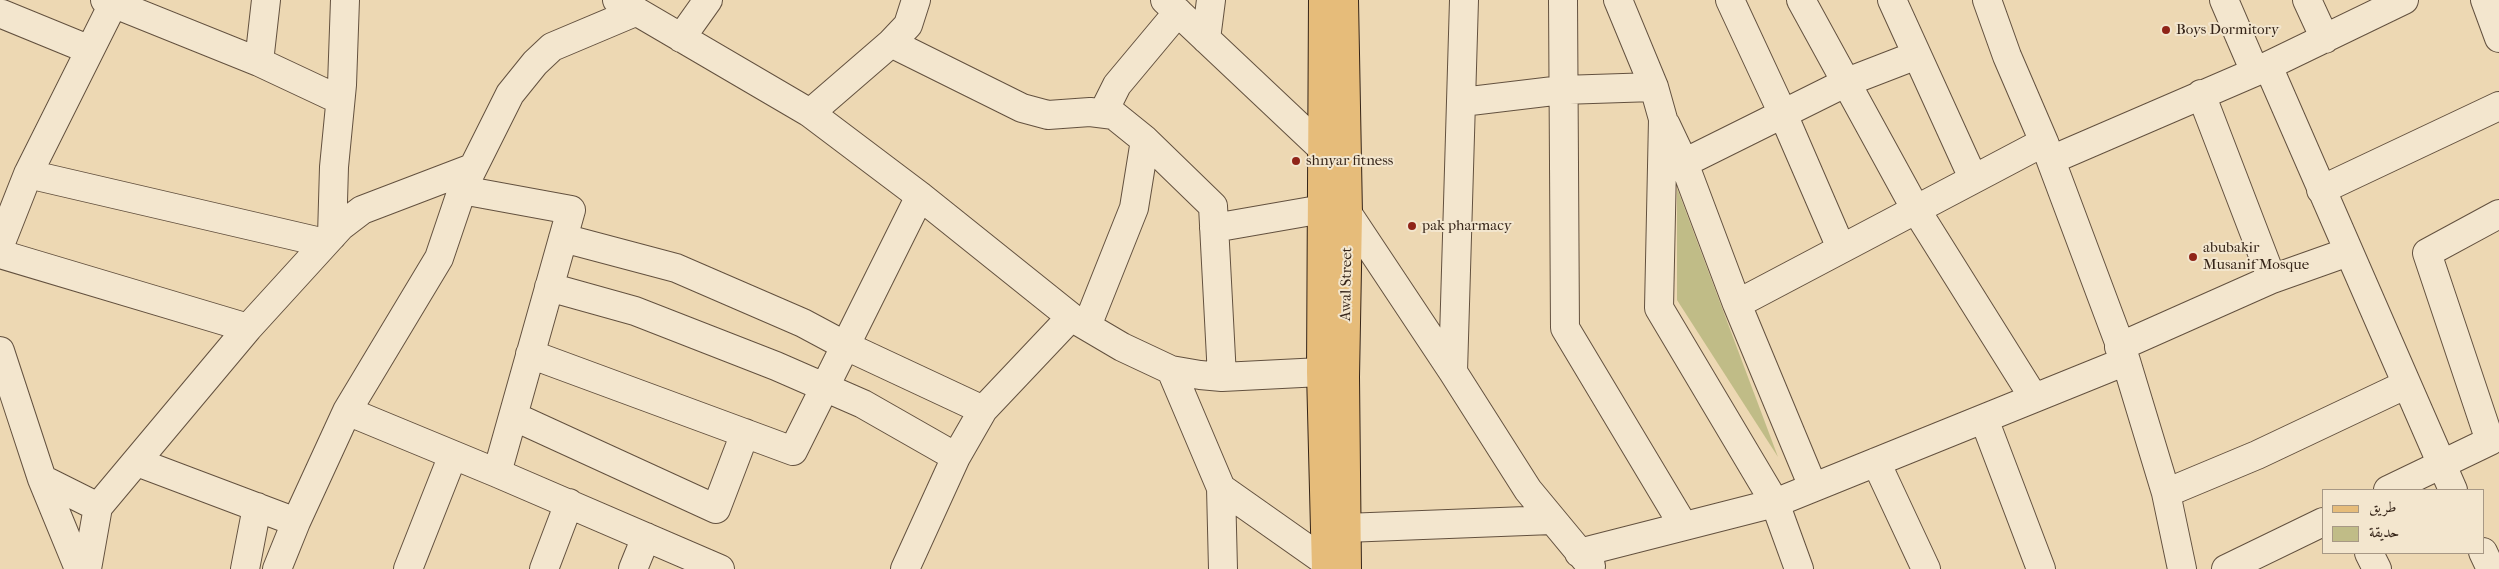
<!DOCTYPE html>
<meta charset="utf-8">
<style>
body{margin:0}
#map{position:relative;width:2499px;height:569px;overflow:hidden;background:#edd8b3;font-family:"IM FELL French Canon",Amiri,serif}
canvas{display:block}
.legend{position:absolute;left:2322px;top:489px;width:162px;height:65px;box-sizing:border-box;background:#f3e6ce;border:1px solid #a79885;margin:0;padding:6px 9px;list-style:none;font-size:15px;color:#352418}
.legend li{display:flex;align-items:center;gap:10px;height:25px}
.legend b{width:25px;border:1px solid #a79885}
</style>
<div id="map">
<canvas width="2499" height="569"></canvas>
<ul class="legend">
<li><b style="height:6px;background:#e6bc7a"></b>طريق</li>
<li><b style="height:14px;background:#c0bc87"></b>حديقة</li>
</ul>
</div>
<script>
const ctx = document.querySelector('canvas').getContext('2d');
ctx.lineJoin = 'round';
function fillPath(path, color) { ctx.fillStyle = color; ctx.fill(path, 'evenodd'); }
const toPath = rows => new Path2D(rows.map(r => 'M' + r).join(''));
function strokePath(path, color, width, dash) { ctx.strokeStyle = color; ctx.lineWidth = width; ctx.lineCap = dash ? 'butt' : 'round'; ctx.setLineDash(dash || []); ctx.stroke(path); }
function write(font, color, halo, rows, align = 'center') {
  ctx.font = font + ' "IM FELL French Canon",serif'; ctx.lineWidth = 4; ctx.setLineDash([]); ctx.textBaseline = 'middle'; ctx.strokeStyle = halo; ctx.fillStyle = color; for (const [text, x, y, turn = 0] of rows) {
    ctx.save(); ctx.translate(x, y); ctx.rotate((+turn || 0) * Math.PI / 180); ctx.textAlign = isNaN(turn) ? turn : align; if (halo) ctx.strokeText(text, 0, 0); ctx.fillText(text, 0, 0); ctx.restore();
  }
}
fillPath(toPath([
 [1677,188,1778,457,1677,300]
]), '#c0bc87');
const minor = toPath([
 [105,0,259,62,340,100],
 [617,0,810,113,920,196,1071,317,1122,347,1171,370,1200,375,1222,377,1321,372],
 [1165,0,1324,150,1337,160],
 [1563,0,1565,328,1683,525],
 [1618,0,1654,87,1663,119,1659,308,1775,503,1799,569],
 [1730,0,1783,114,1841,248],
 [1801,0,1915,208,2034,398],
 [1892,0,1973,178],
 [1987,0,2007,56,2044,142,2126,361,2166,493,2182,569],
 [2224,0,2255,72],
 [2307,0,2325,39],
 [2485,0,2499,38],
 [2,14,90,50],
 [681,38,708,0],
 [1206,39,1211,0],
 [891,43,1022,108,1048,115,1090,112,1114,115,1145,140,1213,206,1222,377],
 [259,62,266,0],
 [2268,66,2453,490],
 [2201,94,2272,279],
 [1462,102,1562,90,1654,87],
 [810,113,891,43,908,25,916,0],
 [1103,113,1117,85,1178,12],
 [1666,125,1684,163,1737,304,1813,487],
 [2051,160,2255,72,2404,0],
 [1684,163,1847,82,1917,55],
 [28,174,325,243],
 [462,190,571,210,497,473],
 [2321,190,2499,106],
 [1348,214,1453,372,1528,490,1591,566],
 [1214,228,1323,209],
 [332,236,334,167,342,85,345,0],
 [563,238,676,268,803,323,846,346,983,410],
 [0,245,28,174,113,4,118,0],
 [0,254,248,328],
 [549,287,635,311,776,366,863,404,956,457],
 [1737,304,2044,142],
 [1087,326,1134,208,1145,140],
 [2119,347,2272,279,2348,252],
 [0,351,42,479,79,569],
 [530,354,793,451,920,196],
 [1171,370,1221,488,1223,569],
 [1453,372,1464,0],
 [347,411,497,473,720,569],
 [513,416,716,509,745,433],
 [1984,419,2041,569],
 [137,462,296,522],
 [1876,462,1926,569],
 [42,479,98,507],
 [1221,488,1326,562],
 [2388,490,2490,441,2427,253,2499,214],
 [2166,493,2257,455,2405,385],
 [1345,528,1552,520],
 [2483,552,2491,569],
 [1579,553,1775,503,2126,361],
 [2369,553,2377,569],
 [87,569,98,507,248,328,341,226,362,210,472,168],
 [245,569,257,507],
 [277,569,296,522,347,411,439,258,462,190,510,94,535,63,552,47,635,12],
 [408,569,453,455],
 [544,569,569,503],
 [633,569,646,537],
 [905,569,956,457,983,410,1071,317],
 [2226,569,2323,522]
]);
const major = toPath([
 [1323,0,1321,372,1326,569],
 [1344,0,1348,214,1345,377,1347,569]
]);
strokePath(minor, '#63513f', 30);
strokePath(major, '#352418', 30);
strokePath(minor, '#f3e6ce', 28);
strokePath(major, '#e6bc7a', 28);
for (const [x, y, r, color] of [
 [2166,30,5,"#8f2418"],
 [1296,161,5,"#8f2418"],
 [1412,226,5,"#8f2418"],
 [2193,257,5,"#8f2418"]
]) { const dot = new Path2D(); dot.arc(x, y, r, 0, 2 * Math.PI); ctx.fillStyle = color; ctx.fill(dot); strokePath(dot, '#f3e6ce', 2); }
write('15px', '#352418', '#f3e6ce', [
 ["Boys Dormitory",2176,30],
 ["shnyar fitness",1306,161],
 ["pak pharmacy",1422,226],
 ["abubakir",2203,248],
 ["Musanif Mosque",2203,265]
], 'left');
write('15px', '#352418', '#f3e6ce', [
 ["Awal Street",1347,284,-89]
]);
</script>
